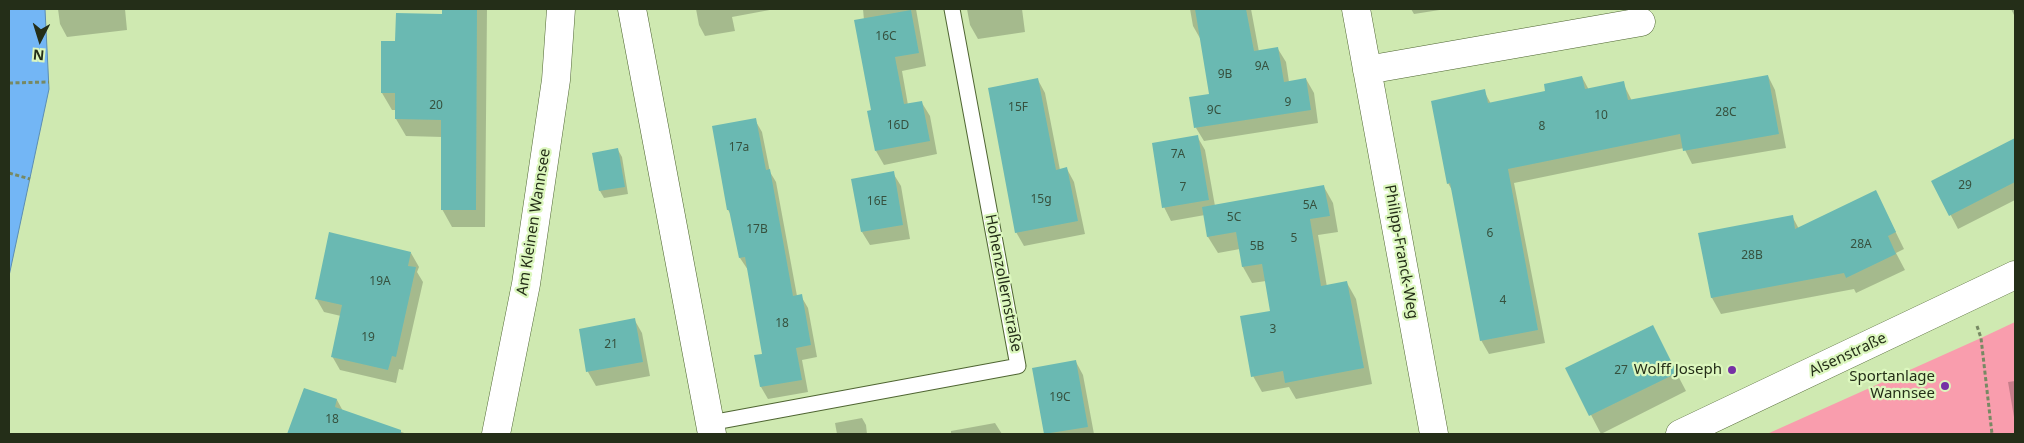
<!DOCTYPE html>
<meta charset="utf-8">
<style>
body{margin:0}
#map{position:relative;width:2024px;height:443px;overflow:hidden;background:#cfe9b1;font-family:"Noto Sans",sans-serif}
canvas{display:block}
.frame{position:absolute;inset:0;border:10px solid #242e18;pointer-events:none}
.north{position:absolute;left:15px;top:15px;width:50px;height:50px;-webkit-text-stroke:4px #dcf7be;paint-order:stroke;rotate:185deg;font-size:14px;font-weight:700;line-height:20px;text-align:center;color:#242e18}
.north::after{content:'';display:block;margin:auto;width:18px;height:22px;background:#242e18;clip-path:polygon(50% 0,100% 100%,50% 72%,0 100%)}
</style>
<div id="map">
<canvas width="2024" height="443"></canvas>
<div class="frame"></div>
<div class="north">N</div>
</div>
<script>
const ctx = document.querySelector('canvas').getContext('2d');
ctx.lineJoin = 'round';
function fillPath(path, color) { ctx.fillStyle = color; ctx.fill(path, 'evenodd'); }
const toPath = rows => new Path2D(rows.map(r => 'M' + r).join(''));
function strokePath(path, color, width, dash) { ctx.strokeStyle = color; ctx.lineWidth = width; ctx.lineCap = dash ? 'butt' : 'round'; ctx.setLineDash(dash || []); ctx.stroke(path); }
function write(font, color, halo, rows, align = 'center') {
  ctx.font = font + ' "Noto Sans",sans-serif'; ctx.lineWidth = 4.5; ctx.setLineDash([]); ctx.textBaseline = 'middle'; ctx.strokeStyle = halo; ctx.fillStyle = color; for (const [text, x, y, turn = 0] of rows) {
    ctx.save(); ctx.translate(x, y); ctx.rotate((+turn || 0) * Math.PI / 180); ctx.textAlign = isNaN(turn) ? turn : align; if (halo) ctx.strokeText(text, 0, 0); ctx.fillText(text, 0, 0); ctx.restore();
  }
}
fillPath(toPath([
 [2015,322,2015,434,1767,434,1981,338]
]), '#f99dad');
const water = toPath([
 [9,9,45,9,49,89,9,276,9,9]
]);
fillPath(water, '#73b6f5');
strokePath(water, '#5b8db3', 1);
fillPath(toPath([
 [58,9,125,9,127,30,67,37,60,24],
 [444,9,487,9,485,227,452,227,442,209,442,137,406,136,396,119,396,110,392,110,382,93,397,42,444,15],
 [696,9,775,9,732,17,735,31,705,36,699,25],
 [863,9,916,9,926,66,902,71,908,105,922,103,930,116,937,154,884,165,876,151,869,112,872,111],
 [967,9,1022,9,1025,32,978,39,970,25],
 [1190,9,1251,9,1259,52,1278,49,1286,62,1289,82,1306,79,1314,93,1318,123,1204,141,1196,128,1210,95,1201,40,1193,26],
 [1411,9,1446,9,1414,14],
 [2011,9,2015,9,2015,17],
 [1768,76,1775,90,1786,148,1692,164,1684,148,1514,183,1545,343,1489,354,1481,340,1453,192,1448,183,1484,91,1491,104,1546,92,1582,77,1589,90,1623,83,1632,101],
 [1038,80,1045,93,1060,170,1067,169,1074,182,1085,234,1024,246,1016,232],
 [755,120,762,132,770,172,776,182,797,296,801,296,808,308,817,357,802,360,808,392,768,399,761,387,764,355,748,270,740,258,732,216,728,210],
 [1197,136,1205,150,1215,206,1324,187,1333,203,1338,232,1318,235,1327,287,1347,283,1356,299,1372,384,1296,399,1289,387,1262,392,1253,376,1272,312,1266,281,1252,283,1243,267,1240,249,1218,253,1208,237,1205,215,1171,221,1164,207],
 [2015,139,2015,200,1958,229,1933,181],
 [618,150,622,157,628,194,604,198,600,191,594,154],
 [893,173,901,186,910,239,870,245,862,232],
 [1876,192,1904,249,1896,253,1905,270,1856,293,1854,289,1721,314,1712,298,1700,234,1792,216,1799,229],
 [411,253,419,267,417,272,423,282,403,370,399,369,396,383,340,370,332,356,341,316,324,312,316,298],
 [634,319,642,333,650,376,596,386,588,372,580,330],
 [1652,326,1686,391,1601,434,1567,369],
 [1076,362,1083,375,1094,434,1045,434,1033,369],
 [2015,381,2015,423,2008,382],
 [304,389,337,400,343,411,407,434,289,434],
 [862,418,866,425,867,434,837,434,835,423],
 [995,423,1002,434,951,434,951,431]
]), '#0003');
fillPath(toPath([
 [442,9,477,9,476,210,441,210,441,120,395,119,395,93,381,93,381,41,395,41,396,13,442,14],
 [1195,9,1246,9,1254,51,1278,47,1284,82,1306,78,1311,110,1194,128,1189,97,1209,94],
 [911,10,919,53,895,57,904,104,922,101,930,141,875,151,867,111,871,110,854,20],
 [1768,75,1779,134,1683,151,1680,134,1508,169,1538,330,1480,341,1450,183,1447,184,1431,101,1485,89,1488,103,1545,91,1544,84,1582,76,1585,89,1624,81,1628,100],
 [1038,78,1056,170,1067,167,1078,221,1015,233,988,88],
 [756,118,766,170,770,169,793,296,802,294,811,345,796,348,802,380,760,387,754,355,762,354,745,257,739,258,729,210,727,210,712,126],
 [1198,135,1209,200,1162,208,1152,143],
 [2015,138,2015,182,1949,216,1931,181],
 [618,148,625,187,599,191,592,153],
 [894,171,903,225,861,232,851,179],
 [1324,185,1330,216,1310,219,1321,286,1347,281,1364,368,1285,383,1283,371,1251,377,1240,316,1270,311,1262,264,1242,267,1236,232,1207,237,1202,207],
 [1876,190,1896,232,1888,236,1896,254,1846,278,1844,273,1711,298,1698,233,1793,215,1795,229],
 [329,232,411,252,408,266,416,267,396,357,392,356,388,370,331,357,342,305,315,299],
 [635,318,643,362,586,372,579,329],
 [1653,325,1677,373,1589,416,1565,368],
 [1076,360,1088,427,1044,434,1032,368],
 [304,388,337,399,335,407,401,430,401,434,287,434]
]), '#6ab9b2');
const lane = toPath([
 [710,423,1018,366,952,9]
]);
const street = toPath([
 [632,9,712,434],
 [1356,9,1434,434],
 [1367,70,1641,22],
 [496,434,526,284,556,80,561,9],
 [1680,434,2015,275]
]);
strokePath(lane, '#4f6532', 17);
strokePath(street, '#4f6532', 29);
strokePath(toPath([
 [9,83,49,82],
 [9,173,30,179],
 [1977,326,1981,338,1992,434]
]), '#778963', 3, [4, 2.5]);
strokePath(lane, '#fff', 15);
strokePath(street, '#fff', 28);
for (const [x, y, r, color] of [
 [1732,370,5,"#7631a5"],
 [1945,386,5,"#7631a5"]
]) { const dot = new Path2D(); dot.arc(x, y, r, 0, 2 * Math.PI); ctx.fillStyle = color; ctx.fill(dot); strokePath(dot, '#dcf7be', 2); }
write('12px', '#36513e', null, [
 ["16C",886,37],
 ["9A",1262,67],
 ["9B",1225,75],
 ["9",1288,103],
 ["20",436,106],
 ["15F",1018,108],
 ["9C",1214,111],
 ["28C",1726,113],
 ["10",1601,116],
 ["16D",898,126],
 ["8",1542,127],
 ["17a",739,148],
 ["7A",1178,155],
 ["29",1965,186],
 ["7",1183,188],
 ["15g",1041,200],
 ["16E",877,202],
 ["5A",1310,206],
 ["5C",1234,218],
 ["17B",757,230],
 ["6",1490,234],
 ["5",1294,239],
 ["28A",1861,245],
 ["5B",1257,247],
 ["28B",1752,256],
 ["19A",380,282],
 ["4",1503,301],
 ["18",782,324],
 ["3",1273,330],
 ["19",368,338],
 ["21",611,345],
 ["27",1621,371],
 ["19C",1060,398],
 ["18",332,420]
]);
write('15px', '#242e18', '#dcf7be', [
 ["Am Kleinen Wannsee",534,222,-81],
 ["Philipp-Franck-Weg",1401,252,80],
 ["Hohenzollernstraße",1003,283,79],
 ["Alsenstraße",1848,355,-25]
]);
write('15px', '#242e18', '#dcf7be', [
 ["Wolff Joseph",1722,370],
 ["Sportanlage",1935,377],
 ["Wannsee",1935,394]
], 'right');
</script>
